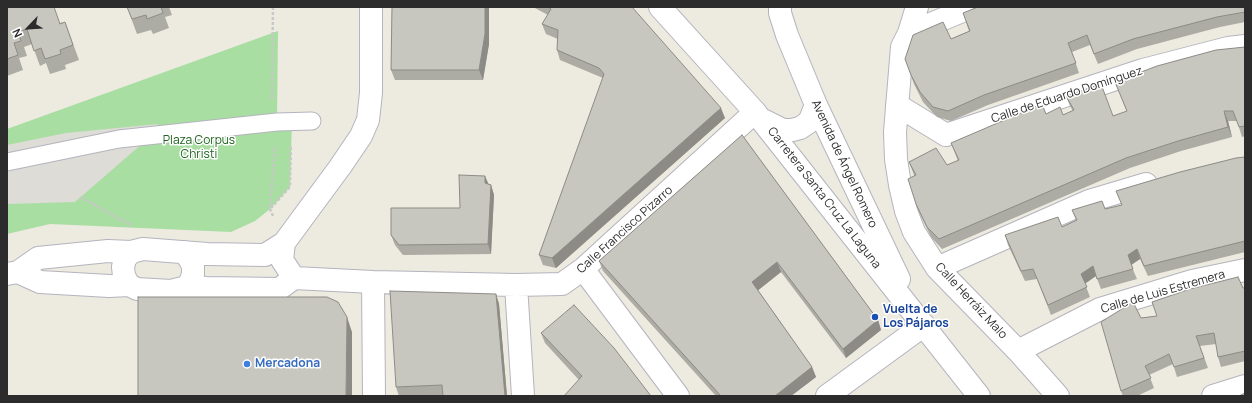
<!DOCTYPE html>
<meta charset="utf-8">
<style>
body{margin:0}
#map{position:relative;width:1252px;height:403px;overflow:hidden;background:#edeae0;font-family:Manrope,sans-serif}
canvas{display:block}
.frame{position:absolute;inset:0;border:8px solid #2c2c2c;pointer-events:none}
.north{position:absolute;left:8px;top:8px;width:40px;height:40px;-webkit-text-stroke:3px #fff;paint-order:stroke;rotate:245deg;font-size:11px;font-weight:700;line-height:16px;text-align:center;color:#2c2c2c}
.north::after{content:'';display:block;margin:auto;width:14px;height:18px;background:#2c2c2c;clip-path:polygon(50% 0,100% 100%,50% 72%,0 100%)}
</style>
<div id="map">
<canvas width="1252" height="403"></canvas>
<div class="frame"></div>
<div class="north">N</div>
</div>
<script>
const ctx = document.querySelector('canvas').getContext('2d');
ctx.lineJoin = 'round';
function fillPath(path, color) { ctx.fillStyle = color; ctx.fill(path, 'evenodd'); }
const toPath = rows => new Path2D(rows.map(r => 'M' + r).join(''));
function strokePath(path, color, width, dash) { ctx.strokeStyle = color; ctx.lineWidth = width; ctx.lineCap = dash ? 'butt' : 'round'; ctx.setLineDash(dash || []); ctx.stroke(path); }
function write(font, color, halo, rows, align = 'center') {
  ctx.font = font + ' Manrope,sans-serif'; ctx.lineWidth = 3; ctx.setLineDash([]); ctx.textBaseline = 'middle'; ctx.strokeStyle = halo; ctx.fillStyle = color; for (const [text, x, y, turn = 0] of rows) {
    ctx.save(); ctx.translate(x, y); ctx.rotate((+turn || 0) * Math.PI / 180); ctx.textAlign = isNaN(turn) ? turn : align; if (halo) ctx.strokeText(text, 0, 0); ctx.fillText(text, 0, 0); ctx.restore();
  }
}
fillPath(toPath([
 [278,31,277,122,292,121,290,187,270,209,255,221,231,232,50,224,7,234,7,129]
]), '#a9dea2');
fillPath(toPath([
 [158,124,151,136,75,202,7,204,7,145,66,133]
]), '#dddcd7');
const pedestrian = toPath([
 [7,162,119,139,277,122,312,121]
]);
const minor = toPath([
 [917,7,909,33,902,47,895,132,896,159,900,185,906,211,914,232,937,268,1018,351,1058,396],
 [909,33,972,7],
 [897,105,946,135,1143,70,1228,48,1245,46],
 [131,252,125,259,123,267,124,276,129,285,137,289,171,291,183,288,188,286,191,280,193,274,193,266,190,260,184,252],
 [937,268,1089,201,1146,184],
 [583,269,678,396],
 [18,272,40,282,109,286,129,285],
 [7,274,18,272,38,258,108,251,131,252,143,249,207,254,265,255,284,243],
 [294,278,282,260,284,243,340,167,361,136,368,120,371,93,371,7],
 [373,282,374,396],
 [516,285,523,396],
 [188,286,206,288,279,289,294,278,373,282,516,285,562,284,583,269,755,112],
 [1018,351,1100,309,1192,281,1245,270],
 [827,396,924,325],
 [1213,396,1245,386]
]);
const secondary = toPath([
 [660,7,755,112,979,396],
 [780,7,780,13,787,35,816,105,899,279],
 [763,120,783,130,792,130,800,128,809,122,816,105]
]);
strokePath(pedestrian, '#b4b4be', 19);
strokePath(minor, '#b4b4be', 24);
strokePath(secondary, '#b4b4be', 24);
strokePath(toPath([
 [272,100,273,7],
 [80,197,131,225],
 [271,208,290,187,291,145],
 [273,216,270,209,275,146]
]), '#c8c8c8', 2.5, [3, 2]);
strokePath(pedestrian, '#fff', 17);
strokePath(minor, '#fff', 22);
strokePath(secondary, '#fff', 22);
fillPath(toPath([
 [7,7,60,23,65,22,79,60,65,65,66,69,50,74,46,63,40,66,32,44,24,47,27,56,19,58,23,70,7,76],
 [127,7,169,7,172,15,165,17,169,28,153,34,151,30,137,34],
 [392,7,489,7,489,44,483,80,395,80,391,70],
 [533,7,632,7,725,118,556,268,543,265,539,255,603,78,560,60,557,50,558,39,546,34,542,24,548,15],
 [1245,7,1245,22,1220,27,1137,49,1098,64,1090,45,1072,52,1079,73,988,105,951,121,937,117,923,102,914,84,905,59,969,31,963,13],
 [1245,47,1245,136,1242,137,1237,121,1228,121,1232,137,1181,151,1130,168,942,249,931,237,920,214,916,204,914,175,909,162,947,165,958,161,951,143,1046,114,1063,115,1073,111,1070,106,1066,96,1113,116,1127,112,1115,82],
 [742,135,878,320,881,330,846,358,781,272,758,290,812,367,816,377,791,396,716,396,603,271,599,261],
 [1245,157,1245,252,1148,276,1140,259,1131,265,1137,279,1101,289,1096,276,1085,284,1090,297,1051,315,1037,279,1025,281,1008,245,1005,235,1062,227,1076,220,1072,210,1105,209,1122,205],
 [489,184,491,185,494,195,491,254,403,255,395,245,391,235,460,208],
 [1243,288,1245,288,1245,361,1221,367,1218,357,1216,344,1200,346,1208,368,1177,377,1173,364,1149,375,1154,388,1137,396,1123,396,1121,391,1141,318,1157,316],
 [496,294,499,304,507,396,443,396,443,395,399,396,396,387],
 [541,333,651,396,579,380,545,343]
]), '#acaba4');
fillPath(toPath([
 [485,7,489,7,489,44,483,80,479,70],
 [721,108,725,118,556,268,552,258],
 [1224,111,1228,121,1232,137,1228,127],
 [485,176,489,185,485,183],
 [491,185,494,195,491,254,488,244],
 [1137,249,1140,259,1131,265,1128,255],
 [777,262,781,272,756,292,752,282],
 [1093,266,1096,276,1084,284,1081,274],
 [496,294,499,304,507,396,505,396],
 [347,317,352,332,352,396,346,396],
 [878,320,881,330,846,358,843,349],
 [812,367,816,377,791,396,775,396]
]), '#8c8b86');
const building = toPath([
 [7,7,54,7,60,24,65,22,73,45,60,50,61,54,45,59,41,48,34,51,27,29,18,32,21,41,14,43,18,55,7,59,7,7],
 [127,7,161,7,163,13,147,19,146,15,132,19,127,7],
 [392,7,485,7,485,34,479,70,391,70,392,7],
 [548,7,632,7,721,108,552,258,539,255,604,74,599,68,557,50,558,30,542,24,551,9,548,7],
 [978,7,1245,7,1245,12,1217,17,1133,39,1094,54,1087,35,1068,43,1076,63,984,95,948,111,933,107,920,92,911,75,905,59,913,35,943,22,951,39,970,31,963,13,978,7],
 [1245,47,1245,126,1239,127,1233,111,1224,111,1228,127,1178,141,1126,158,939,239,927,227,916,204,908,179,916,175,909,162,936,148,947,165,959,160,951,143,1042,104,1046,114,1060,107,1063,115,1074,110,1066,96,1101,84,1113,116,1127,111,1115,82,1157,66,1216,50,1245,47],
 [742,135,878,320,843,349,777,262,752,282,812,367,775,396,721,396,599,261,742,135],
 [1245,157,1245,241,1144,266,1137,249,1128,255,1133,269,1097,279,1093,266,1081,274,1087,287,1048,305,1033,269,1021,271,1005,235,1058,217,1062,227,1077,220,1072,210,1102,201,1105,209,1122,205,1116,191,1180,172,1236,158,1245,157],
 [459,175,485,176,485,183,491,185,488,244,399,245,391,235,391,208,460,208,459,175],
 [1238,277,1243,288,1245,288,1245,351,1218,357,1214,333,1196,336,1204,358,1174,367,1169,354,1145,366,1151,378,1121,391,1101,322,1133,302,1141,318,1157,316,1152,302,1190,289,1238,277],
 [390,291,496,294,505,396,443,396,442,385,396,387,390,291],
 [138,297,327,297,338,302,347,317,346,396,138,396,138,297],
 [574,305,614,348,651,396,564,396,582,376,541,333,574,305],
 [1245,393,1245,396,1239,396,1245,393]
]);
fillPath(building, '#c8c7bf');
strokePath(building, '#8c8b86', 1);
for (const [x, y, r, color] of [
 [875,317,4,"#1a4fb4"],
 [247,364,4,"#3f7fe0"]
]) { const dot = new Path2D(); dot.arc(x, y, r, 0, 2 * Math.PI); ctx.fillStyle = color; ctx.fill(dot); strokePath(dot, '#fff', 1.5); }
write('12px', '#2c2c2c', '#fff', [
 ["Calle de Eduardo Domínguez",1067,95,-18],
 ["Avenida de Ángel Romero",844,164,65],
 ["Carretera Santa Cruz La Laguna",824,198,52],
 ["Calle Francisco Pizarro",625,230,-42],
 ["Calle de Luis Estremera",1163,292,-16],
 ["Calle Herráiz Malo",971,301,47]
]);
write('12px', '#216422', '#fff', [
 ["Plaza Corpus",199,141],
 ["Christi",199,155]
]);
write('bold 12px', '#164399', '#fff', [
 ["Vuelta de",883,310],
 ["Los Pájaros",883,324]
], 'left');
write('bold 12px', '#366cbe', '#fff', [
 ["Mercadona",255,364]
], 'left');
</script>
